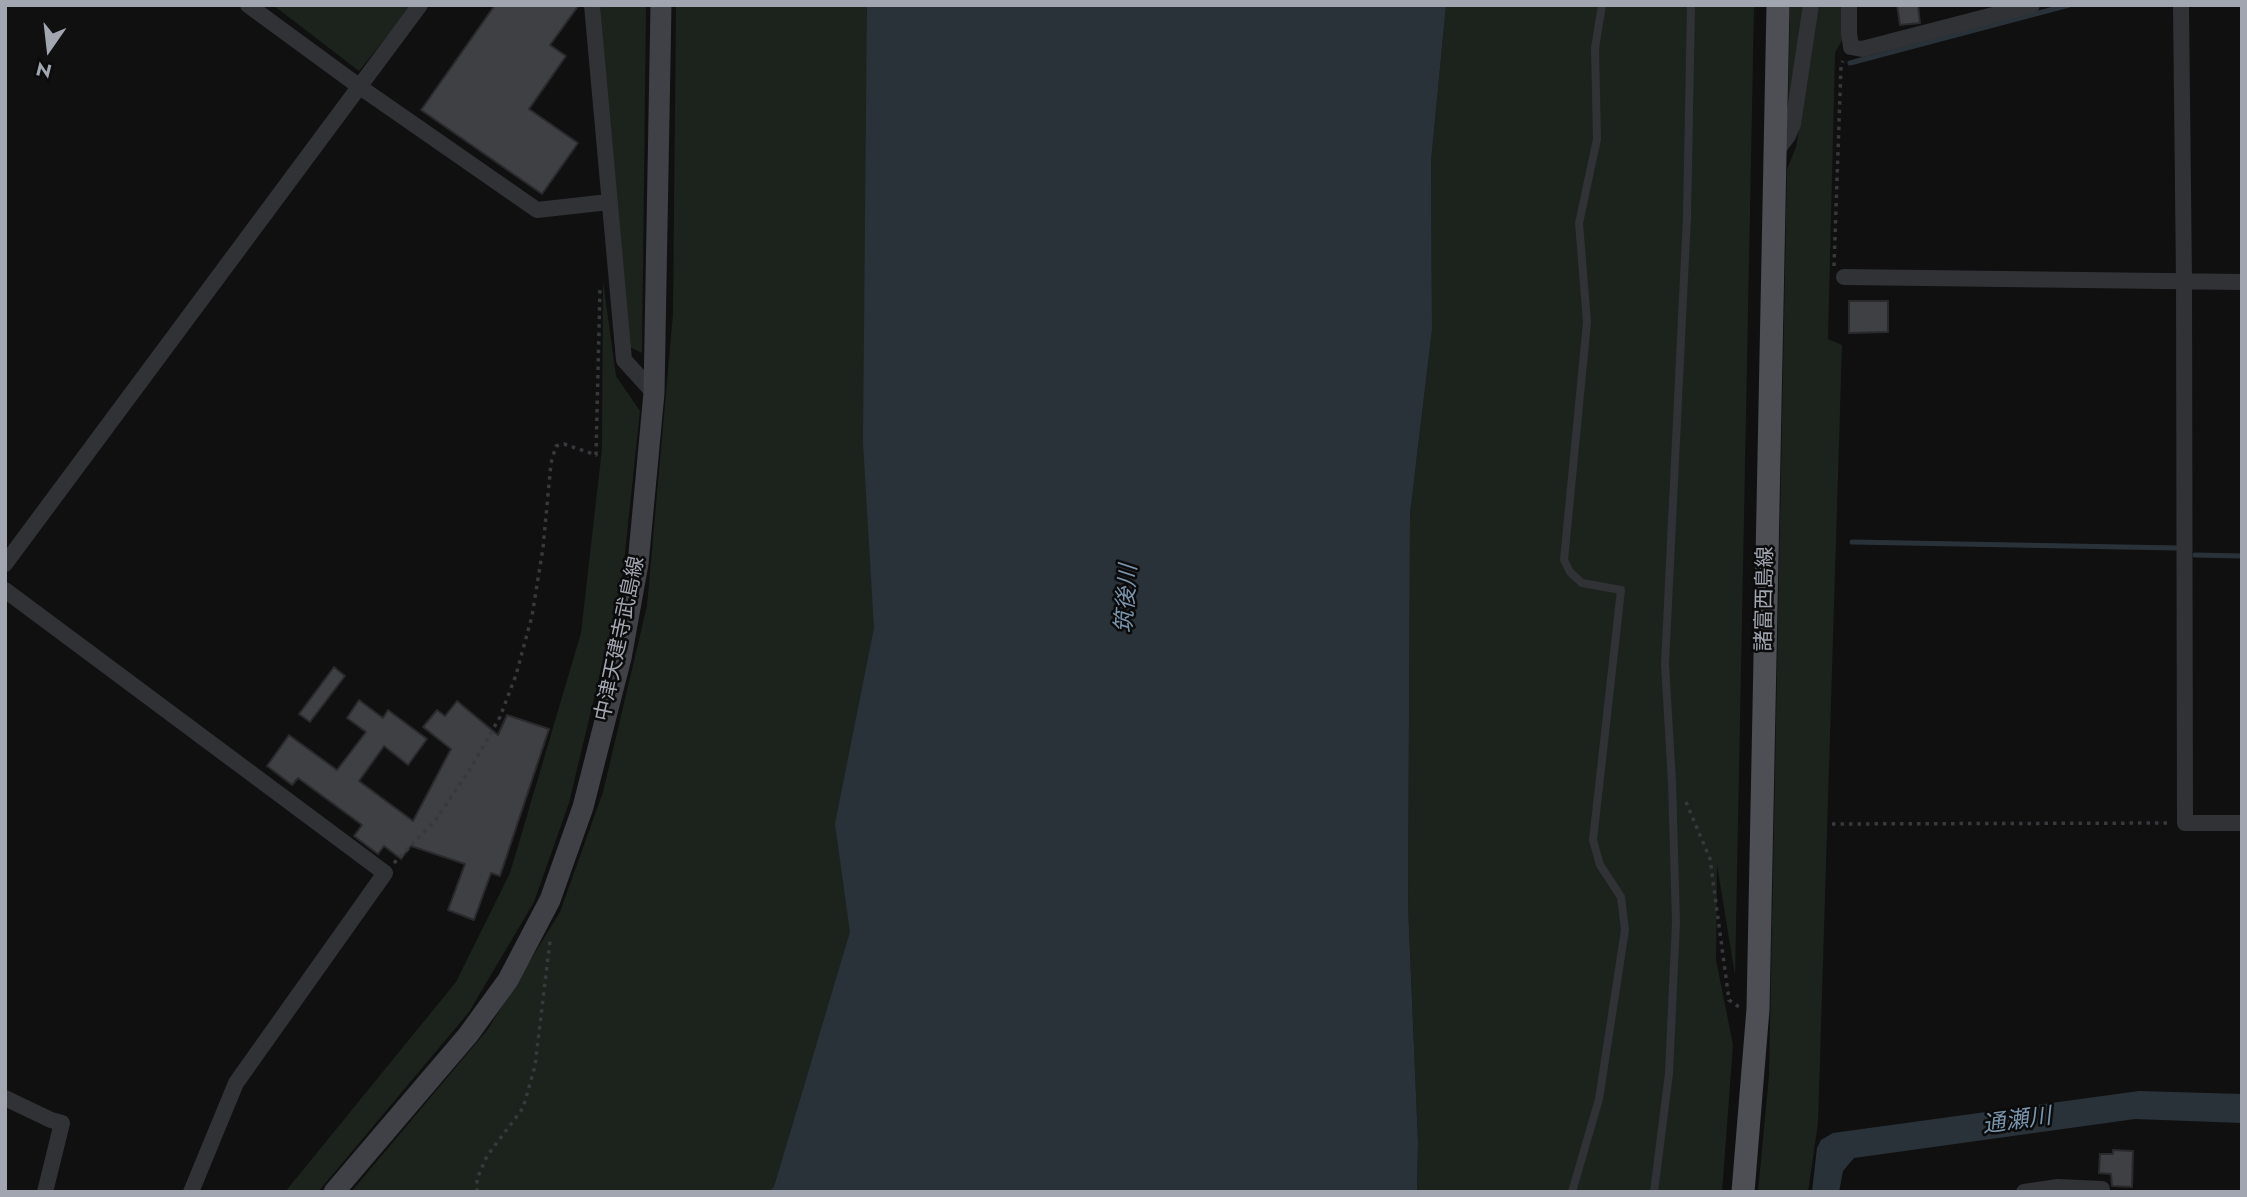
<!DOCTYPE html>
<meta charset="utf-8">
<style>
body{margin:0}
#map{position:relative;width:2247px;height:1197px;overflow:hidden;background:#101011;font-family:Jost,sans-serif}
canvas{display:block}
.frame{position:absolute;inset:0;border:7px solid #a1a6b1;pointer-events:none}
.north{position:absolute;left:14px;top:14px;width:70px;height:70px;-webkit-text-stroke:5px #0b0b0c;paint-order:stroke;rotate:194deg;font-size:19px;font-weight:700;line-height:28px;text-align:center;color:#a1a6b1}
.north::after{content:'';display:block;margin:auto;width:24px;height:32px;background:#a1a6b1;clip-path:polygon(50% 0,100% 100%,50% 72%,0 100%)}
</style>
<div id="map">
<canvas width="2247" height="1197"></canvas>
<div class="frame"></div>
<div class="north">N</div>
</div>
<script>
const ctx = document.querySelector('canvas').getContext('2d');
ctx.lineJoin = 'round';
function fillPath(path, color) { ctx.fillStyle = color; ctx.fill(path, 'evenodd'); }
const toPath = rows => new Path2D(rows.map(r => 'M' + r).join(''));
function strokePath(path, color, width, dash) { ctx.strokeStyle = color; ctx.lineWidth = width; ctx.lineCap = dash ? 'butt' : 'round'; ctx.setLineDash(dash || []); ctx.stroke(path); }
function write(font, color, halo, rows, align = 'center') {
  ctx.font = font + ' Jost,"Noto Sans JP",sans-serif'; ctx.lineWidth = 5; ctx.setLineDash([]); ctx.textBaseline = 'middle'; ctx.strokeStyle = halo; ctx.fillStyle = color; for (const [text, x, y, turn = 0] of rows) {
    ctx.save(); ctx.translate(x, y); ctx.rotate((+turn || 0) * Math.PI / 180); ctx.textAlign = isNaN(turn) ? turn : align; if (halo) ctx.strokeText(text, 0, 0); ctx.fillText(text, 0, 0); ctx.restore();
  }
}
fillPath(toPath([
 [273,5,412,5,359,71],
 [600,5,646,5,642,353,626,345],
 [676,5,902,5,898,456,829,1192,351,1192,488,1029,560,912,603,792,647,606,673,314],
 [1446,5,1754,5,1735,975,1717,865,1716,960,1733,1045,1722,1192,1417,1192,1418,1142,1408,905,1410,514,1432,330,1431,162],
 [1790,5,1805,5,1788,106],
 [1819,5,1844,5,1843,38,1835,53,1828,339,1842,345,1818,1123,1808,1192,1758,1192,1769,1075,1787,169,1796,147],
 [603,281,616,376,640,411,622,581,569,803,534,902,469,1012,318,1192,285,1192,456,982,510,873,581,633,602,449]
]), '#1c231d');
fillPath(toPath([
 [867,5,1446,5,1431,162,1432,330,1410,514,1408,905,1418,1142,1417,1192,769,1192,774,1187,850,932,835,824,874,628,863,442],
 [2139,1091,2242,1094,2242,1123,2135,1119,1854,1158,1843,1171,1839,1192,1812,1192,1817,1148,1821,1140,1833,1133]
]), '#2a3239');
strokePath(toPath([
 [1850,63,2069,5],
 [1852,542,2177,548],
 [2195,555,2242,556]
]), '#2a3239', 5);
const building = toPath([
 [495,5,579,5,550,45,566,56,529,109,578,143,542,194,421,110,495,5],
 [1897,5,1918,5,1920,23,1900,25,1897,5],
 [1849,301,1888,301,1888,332,1849,333,1849,301],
 [334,667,345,676,310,722,299,714,334,667],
 [359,700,383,718,388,710,427,739,408,765,384,746,359,781,413,821,451,749,423,727,437,710,445,716,457,701,498,735,507,715,549,729,500,876,491,873,474,920,448,910,465,864,411,846,401,859,384,846,378,854,354,836,362,825,298,778,292,785,267,766,289,735,337,770,366,732,347,718,359,700],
 [2113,1150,2133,1151,2132,1187,2112,1186,2111,1174,2099,1173,2100,1154,2113,1154,2113,1150]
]);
fillPath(building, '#3f4044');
strokePath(building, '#2a2a2d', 2);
strokePath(toPath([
 [1834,266,1841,66,1843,61],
 [1686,802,1710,859,1729,1000,1739,1007],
 [1832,824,2169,823],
 [394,863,435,821,472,766,500,717,516,675,532,616,543,548,551,463,556,446,564,444,596,455,600,288],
 [477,1192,477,1179,487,1156,523,1108,535,1066,550,941]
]), '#37393d', 3.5, [3.5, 5]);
strokePath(toPath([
 [1572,1192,1599,1099,1625,930,1621,897,1600,865,1593,840,1621,590,1582,583,1570,572,1564,560,1587,322,1579,223,1597,139,1595,48,1602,5],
 [1654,1192,1669,1073,1676,922,1672,782,1665,664,1687,217,1691,5]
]), '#313236', 8);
strokePath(toPath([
 [248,5,360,87,537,210,609,202],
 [592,5,624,360,654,393],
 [1849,5,1849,33,1851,47,1862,49,2032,5],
 [2181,5,2184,281,2185,823,2242,823],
 [1775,153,1788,136,1793,124,1811,5],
 [1844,277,2242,282],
 [5,564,420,5],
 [5,590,385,873,236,1083,191,1192],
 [5,1098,51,1120,62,1123,45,1192],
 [2024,1192,2058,1187,2102,1189]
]), '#313236', 16);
strokePath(toPath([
 [334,1192,468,1035,508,980,550,900,583,807,621,658,638,564,654,393,661,5]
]), '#3f4146', 21);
strokePath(toPath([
 [1743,1192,1758,1009,1778,5]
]), '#4d4f55', 23);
write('21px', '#a1a6b1', '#0b0b0c', [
 ["諸富西島線",1766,599,-89],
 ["中津天建寺武島線",621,639,-78]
]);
write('italic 23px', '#7994ac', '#0b0b0c', [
 ["筑後川",1128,599,-86],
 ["通瀬川",2017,1122,-8]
]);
</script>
